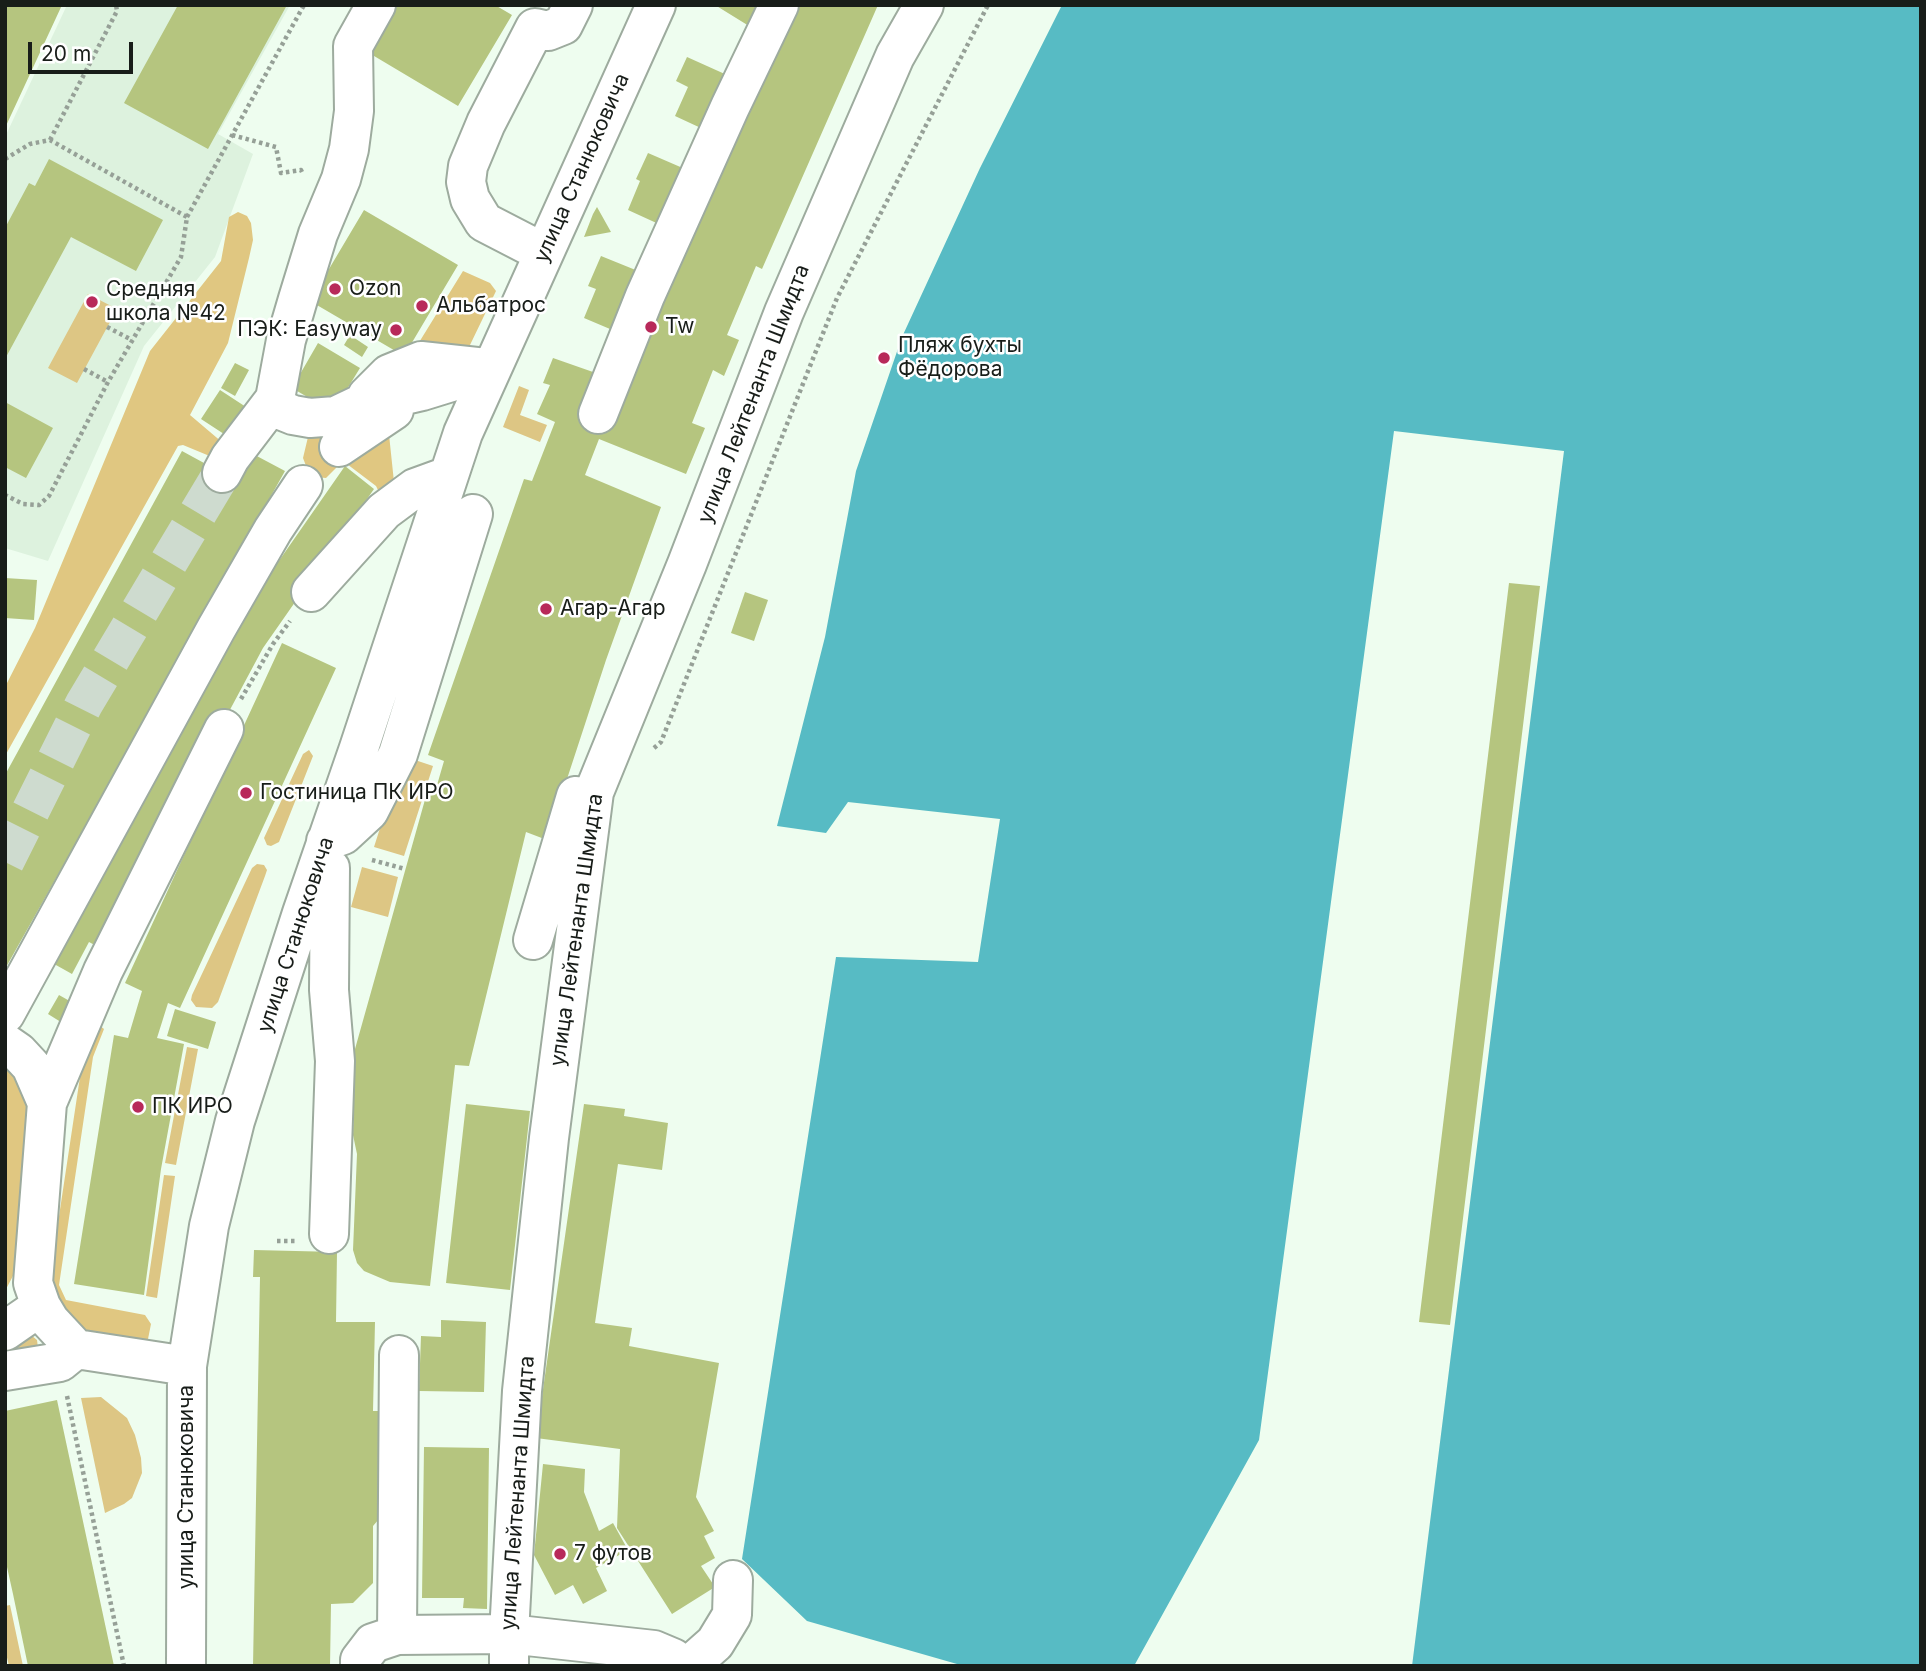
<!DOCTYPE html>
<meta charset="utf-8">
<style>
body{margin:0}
#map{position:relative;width:1926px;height:1671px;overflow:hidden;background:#eefdef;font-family:Inter,sans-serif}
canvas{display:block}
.frame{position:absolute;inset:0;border:7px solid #181d19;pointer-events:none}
.scale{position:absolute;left:28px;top:42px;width:105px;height:32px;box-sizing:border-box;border:4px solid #181d19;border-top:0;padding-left:9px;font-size:21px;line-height:24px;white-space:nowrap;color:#181d19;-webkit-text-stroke:5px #fff;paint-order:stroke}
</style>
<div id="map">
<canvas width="1926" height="1671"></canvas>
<div class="frame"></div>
<div class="scale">20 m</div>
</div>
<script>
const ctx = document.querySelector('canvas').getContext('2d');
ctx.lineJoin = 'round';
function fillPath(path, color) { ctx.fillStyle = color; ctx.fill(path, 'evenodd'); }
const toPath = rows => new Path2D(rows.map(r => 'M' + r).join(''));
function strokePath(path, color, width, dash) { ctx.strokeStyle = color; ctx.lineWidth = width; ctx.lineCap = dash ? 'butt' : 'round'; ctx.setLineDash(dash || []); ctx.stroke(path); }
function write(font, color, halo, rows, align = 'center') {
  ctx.font = font + ' Inter,sans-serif'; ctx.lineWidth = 5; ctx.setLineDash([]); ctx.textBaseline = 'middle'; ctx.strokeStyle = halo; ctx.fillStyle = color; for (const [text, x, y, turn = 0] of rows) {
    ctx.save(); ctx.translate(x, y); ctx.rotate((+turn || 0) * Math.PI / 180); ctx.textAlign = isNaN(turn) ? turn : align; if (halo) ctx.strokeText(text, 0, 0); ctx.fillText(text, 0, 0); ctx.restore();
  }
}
fillPath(toPath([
 [67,5,290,5,218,134,253,154,215,257,144,346,48,561,5,548,5,137]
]), '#ddf2de');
fillPath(toPath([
 [88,294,117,309,77,383,48,368],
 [519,386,529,390,520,415,547,425,540,442,503,427],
 [309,750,313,756,279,842,271,846,267,845,264,838,303,754],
 [403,756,433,766,404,856,374,847],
 [257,864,264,865,267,870,265,876,218,1002,212,1008,196,1007,191,1000,192,995,252,868],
 [362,867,398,877,388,917,351,907],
 [187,1047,198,1049,176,1165,165,1163],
 [164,1175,175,1176,157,1298,146,1296],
 [31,1335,37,1340,38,1348,5,1366,5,1350],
 [101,1397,127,1418,135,1435,141,1458,142,1473,132,1498,124,1504,105,1513,81,1398],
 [10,1605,23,1666,9,1666,5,1649,5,1606]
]), '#ddc684');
fillPath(toPath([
 [238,212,247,216,251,223,253,240,249,258,228,343,190,415,223,443,212,457,183,445,178,446,5,756,5,687,35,628,150,351,221,261,229,217],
 [463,271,490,283,496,291,470,345,459,354,410,357],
 [388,425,394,482,379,492,376,486,343,461,326,478,315,477,308,471,303,458,308,437],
 [99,1025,104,1029,93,1057,59,1285,66,1300,145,1315,151,1324,147,1344,82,1336,62,1319,50,1276,83,1057],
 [5,1059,32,1094,14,1274,5,1291]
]), '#e0c781');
fillPath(toPath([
 [1062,5,1921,5,1921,1666,1412,1666,1564,451,1394,431,1259,1440,1134,1666,964,1666,807,1621,742,1559,836,957,978,962,1000,819,848,802,826,833,777,826,825,637,856,471,902,337,980,168]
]), '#57bbc4');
fillPath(toPath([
 [6,5,62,5,5,128,5,7],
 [178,5,287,5,208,149,124,103],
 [391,5,495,5,512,15,458,106,364,50],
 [715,5,878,5,762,269,756,266,727,335,739,340,724,376,713,370,692,423,705,428,686,474,599,439,585,475,661,507,606,660,547,840,526,832,469,1066,455,1065,430,1286,390,1282,364,1271,357,1263,353,1250,357,1154,353,1135,355,1049,428,789,435,792,444,761,428,755,524,479,532,481,555,422,537,414,550,385,543,383,553,358,593,372,610,329,584,318,596,289,588,286,601,256,643,273,663,226,628,210,640,181,636,179,648,153,685,169,703,129,675,116,688,87,676,81,687,57,727,75,749,26],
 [49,159,163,220,136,271,71,237,5,359,5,228,29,183,35,186],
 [597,207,611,232,584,237,593,214],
 [364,210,458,265,404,356,310,301],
 [350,335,368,347,362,357,344,345],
 [318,343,360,368,333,412,292,388],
 [235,363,249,370,235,396,221,388],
 [220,390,246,407,227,436,201,419],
 [5,402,53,428,26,478,5,467],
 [182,451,237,481,253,454,285,471,5,969,5,775],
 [345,466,374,489,263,648,102,949,89,942,72,974,47,960,230,631],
 [5,578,37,580,34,620,5,618],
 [1509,583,1540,586,1450,1325,1419,1322],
 [745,592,768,600,754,641,731,633],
 [282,643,336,668,180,1008,168,1003,157,1038,184,1044,161,1169,144,1295,74,1284,114,1035,128,1038,142,991,125,983],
 [59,995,75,1004,64,1024,48,1014],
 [175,1009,216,1022,208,1049,167,1036],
 [466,1104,530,1111,510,1290,446,1283],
 [584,1104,625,1109,624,1116,668,1123,662,1170,618,1164,595,1323,632,1328,629,1346,719,1363,696,1497,714,1531,704,1536,715,1558,701,1566,715,1587,672,1614,617,1528,620,1449,536,1438],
 [254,1250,337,1252,336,1322,375,1322,373,1411,387,1411,385,1512,373,1526,373,1583,353,1603,331,1604,330,1666,253,1666,260,1277,253,1277],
 [441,1320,486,1322,484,1392,419,1391,421,1336,441,1337],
 [57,1400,114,1666,28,1666,13,1594,5,1558,5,1411],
 [424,1447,489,1448,487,1609,463,1608,464,1598,422,1598],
 [543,1464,585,1469,584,1492,599,1531,613,1523,628,1550,596,1568,607,1591,583,1604,573,1585,555,1595,534,1555]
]), '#b5c57f');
strokePath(toPath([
 [5,862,84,704,222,473]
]), '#cedbcf', 38, [38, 19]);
const minor = toPath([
 [376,5,353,46,354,111,349,149,341,179,318,234,298,299,286,340,275,399,283,411,293,415,310,418,336,416,357,406,422,391,490,370],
 [544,253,484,222,470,199,466,182,468,166,486,123,535,28,548,31,563,25,573,5],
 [367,396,389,374,421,361,477,367],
 [598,414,645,296,730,107,779,5],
 [339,447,394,410],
 [222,473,230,458,275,399],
 [311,592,384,511,415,488,448,476],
 [326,841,343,835,369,811,398,754,473,514],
 [325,864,330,868,329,990,335,1061,329,1234],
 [533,940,576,796],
 [5,1014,216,629,273,530,303,485],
 [5,1043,18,1052,31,1066,47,1103,33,1283,41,1306,50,1321,76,1349,187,1366],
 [47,1103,103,971,224,729],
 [5,1331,41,1306],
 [5,1371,60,1362,76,1349],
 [397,1635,399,1355],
 [186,1666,187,1366,209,1226,235,1121,302,913,359,748,463,433,656,5],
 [360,1666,360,1660,373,1643,397,1635,509,1634,654,1650,673,1658,682,1666],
 [509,1666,509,1634,522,1391,549,1138,594,792,687,564,784,312,895,56,924,5],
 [689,1666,715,1643,732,1615,733,1580]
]);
strokePath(minor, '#9dab9e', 42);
strokePath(toPath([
 [232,135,276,147,281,173,301,170,302,172],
 [50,140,117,11,116,5],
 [5,159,30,144,50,140,187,217,181,257,108,382,49,496,39,505,23,504,5,495],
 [187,217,304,5],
 [107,327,132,340],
 [84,369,108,382],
 [241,699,273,644,290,621],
 [654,748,661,742,837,298,988,5],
 [372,860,405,869],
 [277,1241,295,1241],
 [67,1396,124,1666]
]), '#96a097', 4.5, [3.5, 3.5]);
strokePath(minor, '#fff', 38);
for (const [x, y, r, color] of [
 [335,289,7,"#b8295a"],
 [92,302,7,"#b8295a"],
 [422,306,7,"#b8295a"],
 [651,327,7,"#b8295a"],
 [396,330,7,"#b8295a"],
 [884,358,7,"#b8295a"],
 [546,609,7,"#b8295a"],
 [246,793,7,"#b8295a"],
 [138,1107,7,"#b8295a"],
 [560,1554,7,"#b8295a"]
]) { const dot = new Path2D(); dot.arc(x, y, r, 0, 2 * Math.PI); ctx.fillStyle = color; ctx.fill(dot); strokePath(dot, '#fff', 2.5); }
write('21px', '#181d19', '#fff', [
 ["улица Станюковича",582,168,-66],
 ["улица Лейтенанта Шмидта",754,394,-69],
 ["улица Лейтенанта Шмидта",577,930,-82],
 ["улица Станюковича",296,935,-72],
 ["улица Станюковича",187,1487,-90],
 ["улица Лейтенанта Шмидта",518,1493,-86]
]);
write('21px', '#181d19', '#fff', [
 ["Ozon",349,289],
 ["Средняя",106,290],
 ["школа №42",106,314],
 ["Альбатрос",436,306],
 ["Tw",665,327],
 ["ПЭК: Easyway",382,330,"right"],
 ["Пляж бухты",898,346],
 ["Фёдорова",898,370],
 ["Агар-Агар",560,609],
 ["Гостиница ПК ИРО",260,793],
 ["ПК ИРО",152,1107],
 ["7 футов",574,1554]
], 'left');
</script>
